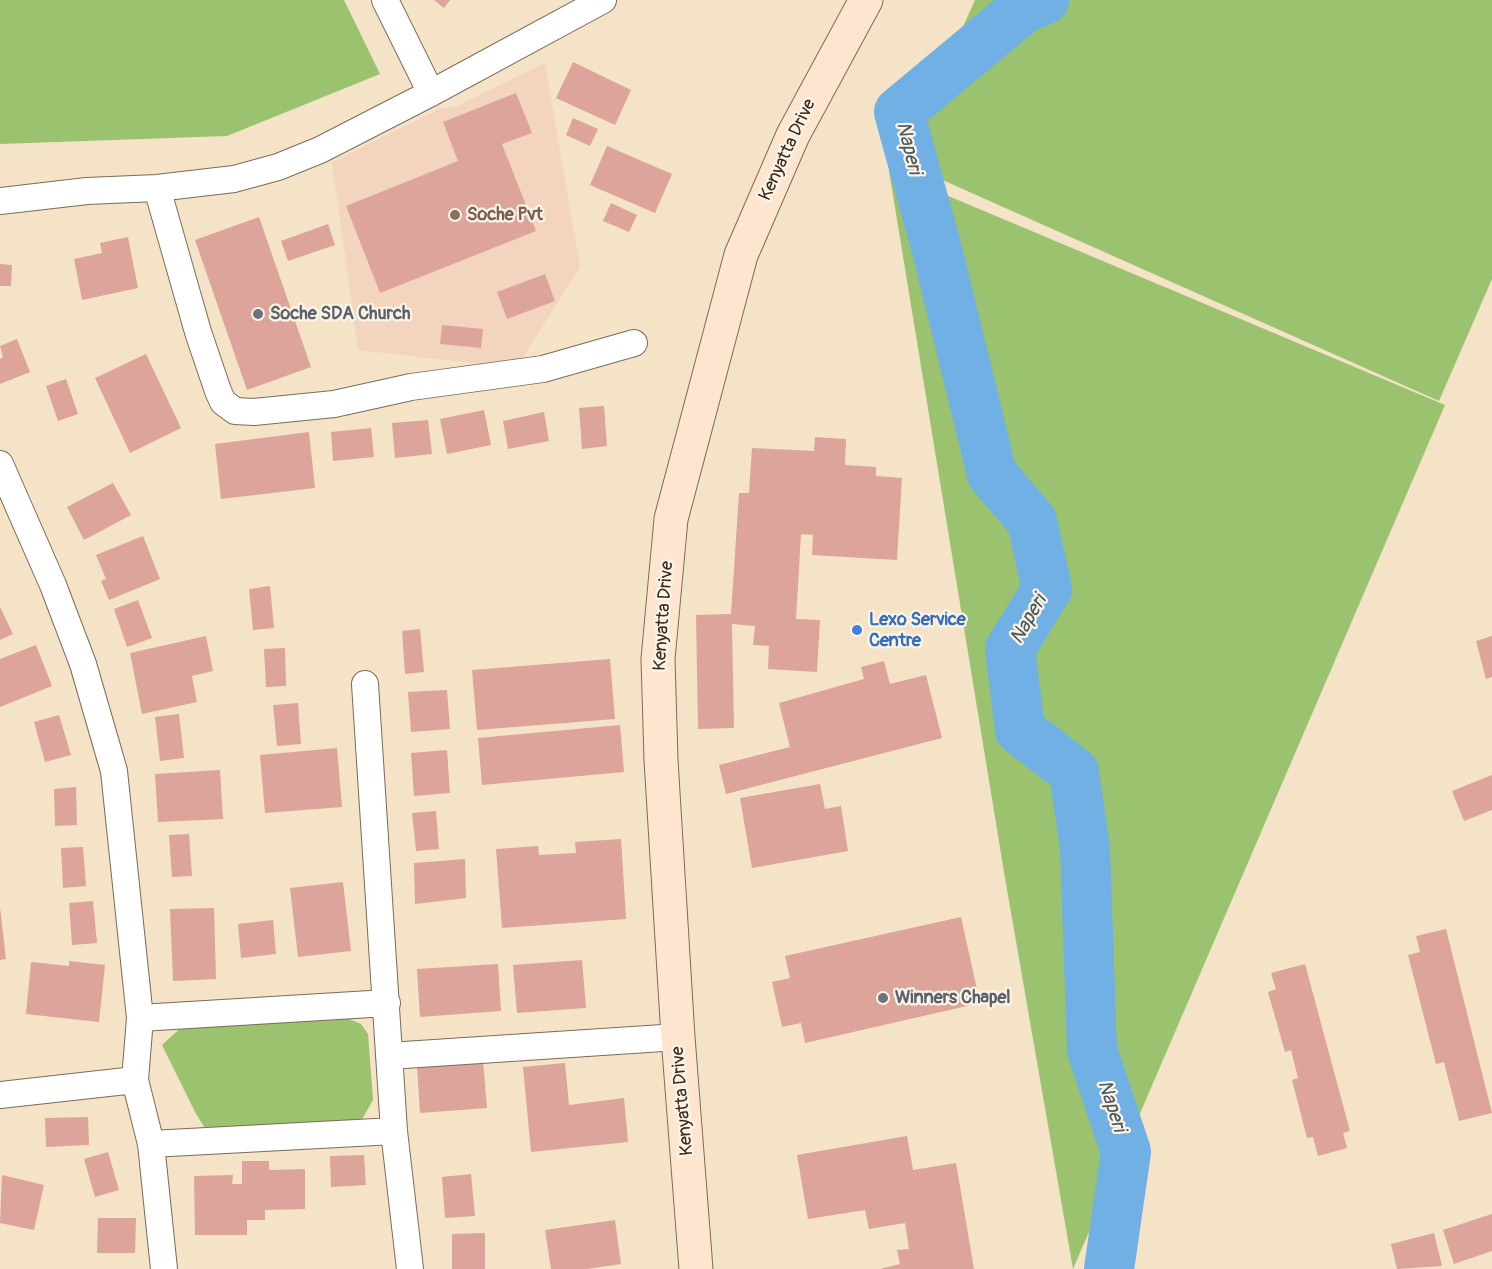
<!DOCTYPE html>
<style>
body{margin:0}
canvas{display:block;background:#f4e3c7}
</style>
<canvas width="1492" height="1269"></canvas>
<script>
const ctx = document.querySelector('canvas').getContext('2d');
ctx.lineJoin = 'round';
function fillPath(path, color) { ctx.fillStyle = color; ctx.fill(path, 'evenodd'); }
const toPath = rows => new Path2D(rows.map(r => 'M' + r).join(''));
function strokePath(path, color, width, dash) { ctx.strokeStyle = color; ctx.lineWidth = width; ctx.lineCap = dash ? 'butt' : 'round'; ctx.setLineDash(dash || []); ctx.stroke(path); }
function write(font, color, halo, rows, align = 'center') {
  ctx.font = font + ' Pangolin,sans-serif'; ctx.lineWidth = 4.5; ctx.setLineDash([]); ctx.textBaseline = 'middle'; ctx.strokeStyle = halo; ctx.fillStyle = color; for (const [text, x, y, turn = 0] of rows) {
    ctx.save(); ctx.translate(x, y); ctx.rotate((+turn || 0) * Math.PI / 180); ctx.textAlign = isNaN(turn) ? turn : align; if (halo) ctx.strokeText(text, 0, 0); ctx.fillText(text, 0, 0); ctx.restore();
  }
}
fillPath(toPath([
 [545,63,580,267,516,368,358,350,332,162,437,110,457,106]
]), '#f3d4be');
fillPath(toPath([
 [0,0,344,0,380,74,227,136,0,144],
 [975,0,1492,0,1492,279,1439,401,902,162],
 [889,171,1445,405,1073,1269,1005,878],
 [347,1018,361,1024,368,1034,373,1100,361,1121,210,1136,196,1114,162,1045,187,1022]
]), '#9bc36f');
strokePath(toPath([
 [1044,0,1025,7,899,112,937,250,992,474,1032,521,1047,589,1010,649,1020,730,1074,772,1085,848,1092,1050,1126,1152,1109,1269]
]), '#70b0e4', 50);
fillPath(toPath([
 [434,0,450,0,444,8],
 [573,62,631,90,615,125,556,98],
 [516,93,532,133,502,144,536,231,380,293,346,206,458,161,443,122],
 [573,118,598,129,590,146,566,135],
 [607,146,672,174,655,213,590,185],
 [611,203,637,215,629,232,603,221],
 [259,217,311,367,247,390,195,240],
 [328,224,335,245,288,261,281,241],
 [128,237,138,288,82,300,74,259,102,253,100,243],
 [0,264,12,265,11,286,0,286],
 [545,274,555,301,507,319,497,292],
 [442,325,483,329,481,348,440,344],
 [17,339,30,372,0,384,0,359,3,357,0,346],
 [146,354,181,428,130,453,95,378],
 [66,379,78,414,58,421,46,386],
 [604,406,607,446,582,449,579,408],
 [484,410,491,445,447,454,440,419],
 [544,412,549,441,508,449,503,421],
 [428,420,432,454,395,458,392,423],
 [371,428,374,457,333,461,331,432],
 [309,432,315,488,221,499,215,444],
 [815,437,846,439,845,465,876,467,876,476,902,478,897,560,812,555,813,535,801,534,796,619,820,620,817,672,768,669,769,646,753,645,755,626,732,624,734,728,698,729,696,615,731,614,739,493,749,493,752,448,814,451],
 [113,483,131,515,84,540,67,507],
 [143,536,160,579,109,600,101,581,106,579,96,555],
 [270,586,274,628,253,630,249,589],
 [138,600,152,638,127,647,114,609],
 [0,607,13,634,0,640],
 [420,629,424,672,405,674,402,631],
 [206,636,213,671,192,676,197,702,142,714,130,653],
 [1492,636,1492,677,1486,679,1476,641],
 [36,645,52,686,0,707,0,659],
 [285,648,286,686,266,687,264,649],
 [610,659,615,719,477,730,472,670],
 [884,661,890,684,926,675,942,738,726,794,719,765,790,747,779,703,864,679,861,667],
 [447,690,450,729,411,732,408,692],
 [298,703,301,744,277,746,273,705],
 [179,714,184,758,160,761,155,717],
 [59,715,71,755,45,762,34,722],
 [620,725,624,772,482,785,478,738],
 [337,748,342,807,265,813,260,755],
 [447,750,450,793,414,796,411,753],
 [220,770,223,819,158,822,155,774],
 [1492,775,1492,810,1464,821,1452,791],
 [820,784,825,809,841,806,848,851,752,868,740,798],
 [76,787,77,825,55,826,54,789],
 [436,811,439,849,416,851,412,813],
 [189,834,192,876,172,877,169,835],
 [621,839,626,919,502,928,496,849,538,846,539,855,576,853,575,842],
 [83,847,86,886,63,888,61,848],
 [465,859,466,898,415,904,414,863],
 [343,882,351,951,298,957,290,888],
 [93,901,97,943,72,945,69,903],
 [0,907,6,959,0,960],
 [214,908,216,979,173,981,170,909],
 [961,917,980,1003,805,1043,801,1023,782,1027,772,982,790,978,785,956],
 [273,920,276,954,241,958,238,924],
 [1446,929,1492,1113,1459,1121,1444,1062,1436,1064,1408,955,1420,952,1416,936],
 [582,960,586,1008,517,1013,513,965],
 [69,961,105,965,99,1022,26,1014,31,962,69,966],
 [498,964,501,1011,420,1017,417,969],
 [1305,964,1350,1131,1343,1133,1347,1148,1318,1156,1313,1137,1307,1138,1292,1080,1298,1078,1291,1050,1285,1052,1268,992,1276,989,1271,973],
 [483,1061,487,1108,420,1113,417,1065],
 [565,1063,569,1105,624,1098,628,1142,531,1152,523,1067],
 [88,1117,89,1145,46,1147,45,1118],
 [907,1136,913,1170,956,1163,974,1269,880,1269,900,1264,897,1250,909,1249,905,1223,869,1229,865,1210,808,1219,797,1155],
 [108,1152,119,1190,95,1197,84,1159],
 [364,1155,366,1185,331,1187,330,1156],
 [242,1161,269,1161,269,1170,305,1169,305,1209,265,1210,265,1220,247,1220,247,1235,195,1235,194,1176,233,1175,232,1184,242,1184],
 [471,1174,475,1216,445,1218,442,1177],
 [2,1175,44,1185,34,1230,0,1223],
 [1492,1214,1492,1251,1454,1264,1443,1230],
 [98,1218,136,1218,135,1253,97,1253],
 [615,1220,621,1264,587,1269,551,1269,545,1230],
 [485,1233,485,1269,452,1269,452,1234],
 [1434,1233,1442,1266,1397,1269,1391,1244]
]), '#dda49b');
const street = toPath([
 [385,0,431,93],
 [157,188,198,332,218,391,223,402,235,411,254,412,334,404,411,387,543,369,634,343],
 [0,201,87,191,157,188,234,179,278,167,320,150,431,93,603,0],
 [0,464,53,585,83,664,114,771,140,1018,135,1080,151,1144,164,1269],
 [365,684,394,1131,410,1269],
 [140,1018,387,1003],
 [389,1056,678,1037],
 [0,1095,135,1080],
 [151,1144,394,1131]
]);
const secondary = toPath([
 [696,1269,678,1037,661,760,658,659,671,519,741,255,793,135,866,0]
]);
strokePath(street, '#7c6b59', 28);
strokePath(secondary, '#7c6b59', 35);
strokePath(street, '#fff', 26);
strokePath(secondary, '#fde5d0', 33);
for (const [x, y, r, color] of [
 [455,215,6,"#8d6e63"],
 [258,314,6,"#6b7280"],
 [857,630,6,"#3f7fe0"],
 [883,998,6,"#6b7280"]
]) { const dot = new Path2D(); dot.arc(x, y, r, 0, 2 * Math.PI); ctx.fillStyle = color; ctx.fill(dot); strokePath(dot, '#fcf5e5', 2); }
write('18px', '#3b2a1e', '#fcf5e5', [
 ["Kenyatta Drive",788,150,-65],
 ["Kenyatta Drive",664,616,-86],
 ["Kenyatta Drive",683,1101,-95]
]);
write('bold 18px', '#785e54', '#fcf5e5', [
 ["Soche Pvt",467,215]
], 'left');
write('bold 18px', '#5b616d', '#fcf5e5', [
 ["Soche SDA Church",270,314],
 ["Winners Chapel",895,998]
], 'left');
write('bold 18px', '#366cbe', '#fcf5e5', [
 ["Lexo Service",869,620],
 ["Centre",869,641]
], 'left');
write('italic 20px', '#4e5963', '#fcf5e5', [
 ["Naperi",908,148,76],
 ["Naperi",1029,620,-60],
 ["Naperi",1111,1106,72]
]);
</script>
